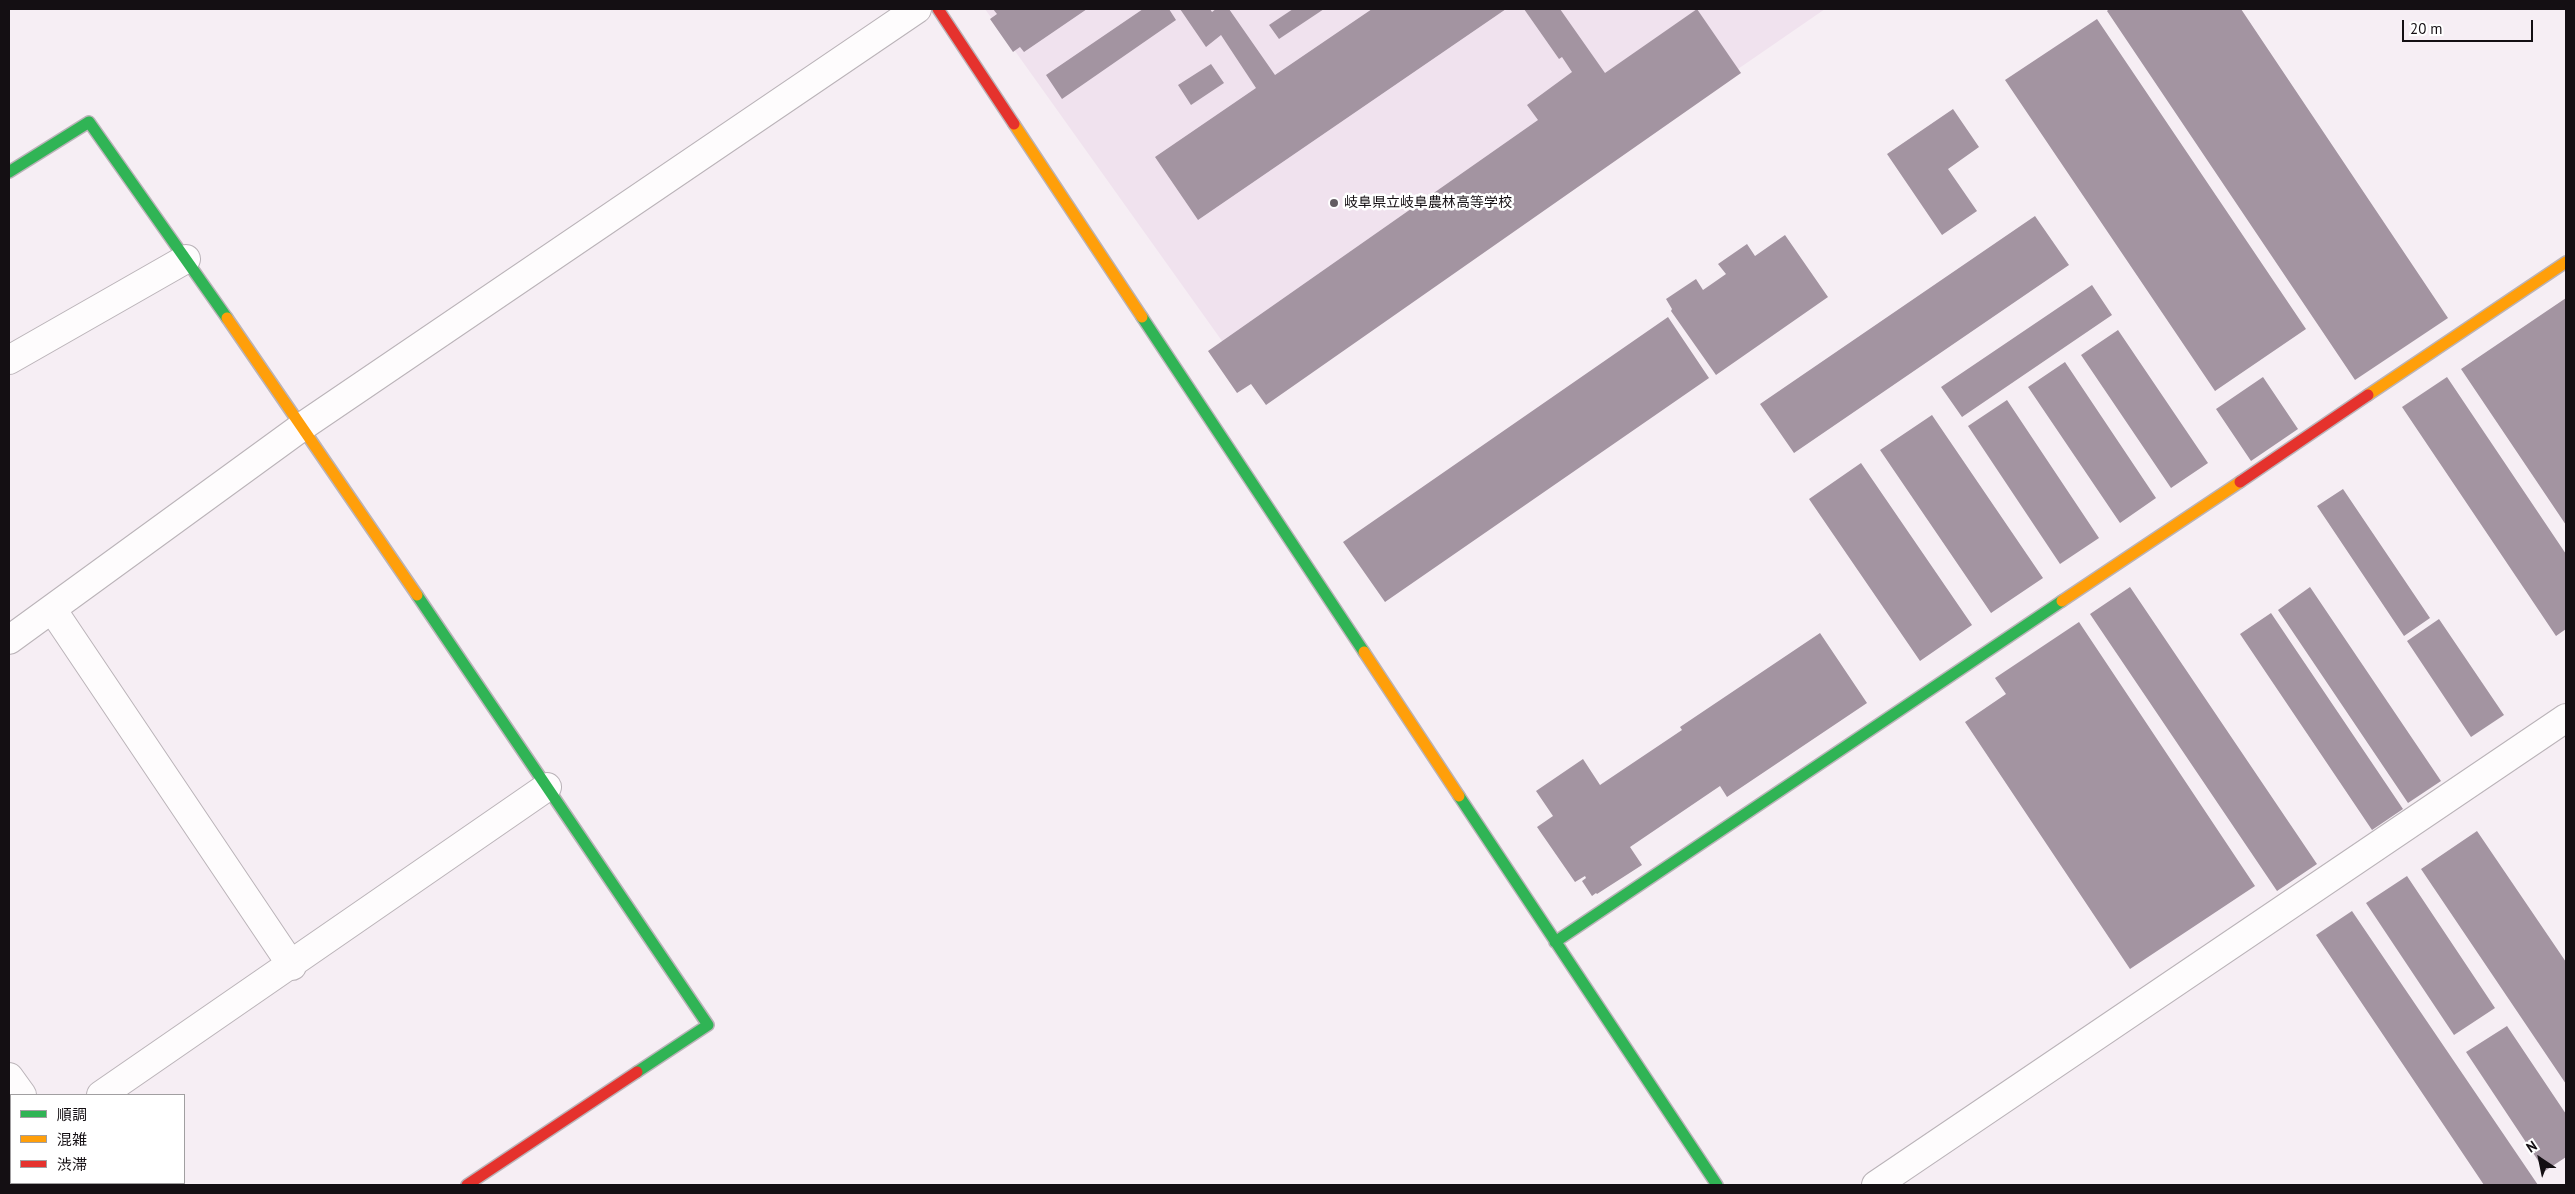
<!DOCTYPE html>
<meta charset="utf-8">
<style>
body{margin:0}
#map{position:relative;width:2575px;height:1194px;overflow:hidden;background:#f6eef4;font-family:"PT Sans","Noto Sans JP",sans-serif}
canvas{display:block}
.frame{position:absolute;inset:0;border:10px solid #140f13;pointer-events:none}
.legend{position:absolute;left:10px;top:1094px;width:175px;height:90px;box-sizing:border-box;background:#fff;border:1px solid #a19fa1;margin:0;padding:6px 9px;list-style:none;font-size:15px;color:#140f13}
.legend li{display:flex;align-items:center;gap:10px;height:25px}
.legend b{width:25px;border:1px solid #a19fa1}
.north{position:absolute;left:2515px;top:1134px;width:50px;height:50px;-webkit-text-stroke:4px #fff;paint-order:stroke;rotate:326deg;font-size:14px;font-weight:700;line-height:20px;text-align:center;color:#140f13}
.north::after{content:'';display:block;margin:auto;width:18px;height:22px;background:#140f13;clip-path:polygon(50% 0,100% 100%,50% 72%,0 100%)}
.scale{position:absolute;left:2402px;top:20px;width:131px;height:22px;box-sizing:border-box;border:2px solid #140f13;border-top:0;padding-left:6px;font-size:15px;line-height:18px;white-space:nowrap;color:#140f13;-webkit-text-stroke:4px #fff;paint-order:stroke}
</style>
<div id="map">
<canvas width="2575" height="1194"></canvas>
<div class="frame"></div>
<ul class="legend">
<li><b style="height:6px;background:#30b455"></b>順調</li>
<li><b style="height:6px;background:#ff9f0a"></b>混雑</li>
<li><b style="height:6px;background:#e5322d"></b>渋滞</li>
</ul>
<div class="north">N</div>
<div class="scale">20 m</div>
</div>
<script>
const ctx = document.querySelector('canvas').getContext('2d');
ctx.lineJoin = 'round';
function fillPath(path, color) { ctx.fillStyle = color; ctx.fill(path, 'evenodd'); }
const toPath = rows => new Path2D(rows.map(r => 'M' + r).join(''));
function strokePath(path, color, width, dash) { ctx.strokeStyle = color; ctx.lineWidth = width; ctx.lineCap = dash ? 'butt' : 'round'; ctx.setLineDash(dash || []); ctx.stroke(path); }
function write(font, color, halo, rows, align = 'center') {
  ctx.font = font + ' "PT Sans","Noto Sans JP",sans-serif'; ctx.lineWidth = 5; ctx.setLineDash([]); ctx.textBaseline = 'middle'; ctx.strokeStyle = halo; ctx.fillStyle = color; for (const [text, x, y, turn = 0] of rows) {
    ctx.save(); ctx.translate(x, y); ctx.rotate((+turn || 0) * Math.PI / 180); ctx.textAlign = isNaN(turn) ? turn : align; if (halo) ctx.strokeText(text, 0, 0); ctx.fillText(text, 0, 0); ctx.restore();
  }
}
fillPath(toPath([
 [985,9,1825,9,1262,397]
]), '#f0e2ee');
fillPath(toPath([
 [993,9,1087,9,1024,52,1020,47,1013,52,990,19,997,14],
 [1143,9,1169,9,1176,20,1062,99,1046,75],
 [1180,9,1210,9,1212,12,1216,9,1229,9,1275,75,1372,9,1506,9,1198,220,1155,157,1256,88,1221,35,1206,47],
 [1293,9,1324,9,1279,39,1269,25],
 [1524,9,1560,9,1605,73,1697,9,1741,73,1266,405,1251,384,1237,393,1208,351,1538,120,1527,105,1572,72,1562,57,1559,59],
 [2109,9,2241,9,2448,318,2355,380,2107,11],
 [2097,19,2306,329,2215,391,2005,80],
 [1211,64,1224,83,1191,105,1178,85],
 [1953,109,1979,147,1948,169,1977,211,1942,235,1887,154],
 [2035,216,2069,265,1794,453,1760,404],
 [1785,235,1828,297,1716,375,1671,311,1672,309,1666,299,1696,279,1703,290,1726,274,1718,264,1747,244,1755,256],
 [2092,285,2112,315,1962,417,1941,387],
 [2566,298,2566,525,2461,369],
 [1668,317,1709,378,1385,602,1343,542],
 [2118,330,2208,463,2171,488,2081,355],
 [2065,362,2156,498,2120,523,2028,387],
 [2263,377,2298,429,2251,461,2216,409],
 [2447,377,2566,554,2566,629,2556,636,2402,407],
 [2007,400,2099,538,2060,564,1968,426],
 [1932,415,2043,578,1991,613,1880,450],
 [1861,463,1972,625,1920,661,1809,499],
 [2343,489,2430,618,2404,636,2317,506],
 [2130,587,2317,864,2277,891,2090,614],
 [2310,587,2441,781,2408,803,2278,610],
 [2271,613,2403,809,2372,830,2240,634],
 [2439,619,2504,715,2471,737,2407,641],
 [2079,622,2255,886,2130,969,1965,722,2006,694,1995,678],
 [1820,633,1867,703,1727,797,1720,786,1630,847,1642,865,1597,894,1596,893,1592,896,1582,881,1586,878,1585,876,1575,882,1537,827,1553,816,1536,791,1583,759,1600,785,1682,730,1680,727],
 [2477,831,2566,962,2566,1084,2421,869],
 [2407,876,2495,1008,2454,1035,2366,903],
 [2352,911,2538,1185,2484,1185,2316,935],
 [2507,1026,2566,1114,2566,1157,2545,1171,2466,1052]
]), '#a394a1');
const street = toPath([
 [9,360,186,259],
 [52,609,292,966],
 [9,640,303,426,917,9],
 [9,1077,22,1095],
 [101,1095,547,787],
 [9,1175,10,1185],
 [1876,1185,2566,718]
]);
const fast = toPath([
 [9,172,89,122,227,318],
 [1142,317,1364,652],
 [417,595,708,1025,637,1072],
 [1459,796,1717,1185],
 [1555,942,2062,601]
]);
const slow = toPath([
 [1014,124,1142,317],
 [227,318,417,595],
 [2368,395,2566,262],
 [2062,601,2240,482],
 [1364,652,1459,796]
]);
const jam = toPath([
 [938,9,1014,124],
 [2240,482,2368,395],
 [467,1185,637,1072]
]);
strokePath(street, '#bab3b8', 30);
strokePath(fast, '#bab3b8', 14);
strokePath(slow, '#bab3b8', 14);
strokePath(jam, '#bab3b8', 14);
strokePath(street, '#fefcfd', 28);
strokePath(fast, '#30b455', 11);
strokePath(slow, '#ff9f0a', 11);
strokePath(jam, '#e5322d', 11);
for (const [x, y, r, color] of [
 [1334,203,5,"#635d62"]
]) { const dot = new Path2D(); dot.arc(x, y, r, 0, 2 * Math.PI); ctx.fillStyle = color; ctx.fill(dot); strokePath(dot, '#fff', 2); }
write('14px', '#140f13', '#fff', [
 ["岐阜県立岐阜農林高等学校",1344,203]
], 'left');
</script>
